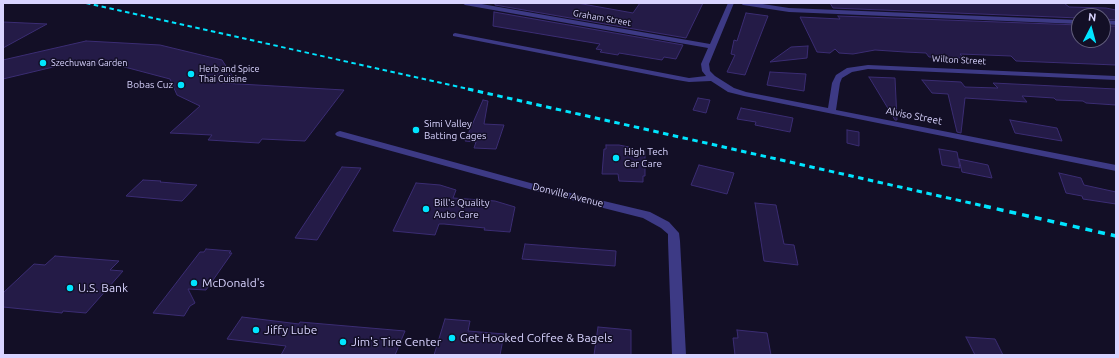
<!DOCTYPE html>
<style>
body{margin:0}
#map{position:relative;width:1119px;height:358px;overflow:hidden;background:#130f26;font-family:Ubuntu,sans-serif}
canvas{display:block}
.frame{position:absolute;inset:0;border:4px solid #d9d4ff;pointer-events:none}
.north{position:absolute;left:1071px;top:8px;width:40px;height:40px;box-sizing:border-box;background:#130f26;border:1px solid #625e7d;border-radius:50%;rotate:6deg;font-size:11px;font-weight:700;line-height:16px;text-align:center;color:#d9d4ff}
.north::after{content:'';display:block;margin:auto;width:14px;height:18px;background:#00e5ff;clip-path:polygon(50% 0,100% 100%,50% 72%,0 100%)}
</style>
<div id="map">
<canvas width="1119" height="358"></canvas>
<div class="frame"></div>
<div class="north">N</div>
</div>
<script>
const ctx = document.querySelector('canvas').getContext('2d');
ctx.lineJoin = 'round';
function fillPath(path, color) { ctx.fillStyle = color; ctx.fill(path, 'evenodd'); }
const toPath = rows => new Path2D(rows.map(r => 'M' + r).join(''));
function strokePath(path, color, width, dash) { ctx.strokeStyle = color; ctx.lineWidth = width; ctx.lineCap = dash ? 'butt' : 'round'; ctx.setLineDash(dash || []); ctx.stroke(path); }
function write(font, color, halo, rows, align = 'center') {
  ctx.font = font + ' Ubuntu,sans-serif'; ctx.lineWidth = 3; ctx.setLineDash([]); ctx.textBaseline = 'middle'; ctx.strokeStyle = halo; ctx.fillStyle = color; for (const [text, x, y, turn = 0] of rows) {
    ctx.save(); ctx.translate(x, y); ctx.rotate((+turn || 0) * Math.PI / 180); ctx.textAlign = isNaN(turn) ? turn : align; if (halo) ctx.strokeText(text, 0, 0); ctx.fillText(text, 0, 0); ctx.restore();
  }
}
const building = toPath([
 [495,3,577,3,633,13,640,3,703,3,686,38,495,5,495,3],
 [830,3,1064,3,1069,7,1106,8,1116,10,1116,20,1103,19,1103,16,1079,16,1079,18,833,8,830,3],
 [494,12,683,45,676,59,664,57,662,60,619,53,618,55,600,52,602,50,596,49,600,44,493,26,494,12],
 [746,13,768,16,745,75,727,72,735,55,731,54,734,40,737,41,746,13],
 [838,16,1079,25,1079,40,1103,40,1103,26,1116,26,1116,65,1016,61,1011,56,960,54,964,58,929,57,926,53,905,52,875,50,853,54,839,53,835,49,830,53,817,52,800,17,840,19,838,16],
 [3,22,47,24,3,48,3,22],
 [86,41,160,45,222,60,233,77,222,83,344,90,305,141,262,139,259,143,208,140,212,135,170,133,200,106,177,95,170,79,117,65,70,63,3,79,3,60,86,41],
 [808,46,807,58,770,62,791,47,808,46],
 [770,72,806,74,804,91,767,85,770,72],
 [869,77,895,78,897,120,895,120,869,77],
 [922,80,961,82,965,87,998,88,993,83,1116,89,1116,105,1086,103,1083,101,1056,100,1054,98,1022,96,1027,102,965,98,961,133,957,132,948,94,932,93,922,80],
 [698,98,710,100,706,113,693,110,698,98],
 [483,100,488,101,484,124,504,125,496,149,474,148,476,142,465,141,483,100],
 [741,108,793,118,790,132,755,125,756,122,737,119,741,108],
 [1010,120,1057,128,1062,141,1015,133,1010,120],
 [847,130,859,132,859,146,847,143,847,130],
 [606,145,619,145,629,147,629,150,645,151,645,176,643,176,643,182,619,181,618,174,602,174,604,149,606,149,606,145],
 [939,149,957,152,960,168,942,165,939,149],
 [959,159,988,165,992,178,962,172,959,159],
 [699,165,734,173,727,194,691,185,699,165],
 [342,167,361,168,317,240,295,238,342,167],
 [1059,173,1081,178,1084,185,1116,192,1116,204,1083,199,1082,196,1066,193,1059,173],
 [143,180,161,181,160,182,197,185,182,201,126,196,143,180],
 [416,183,440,185,456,190,453,198,495,201,515,207,510,232,484,230,485,228,444,224,439,224,435,235,393,231,416,183],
 [755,203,776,205,784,244,794,245,798,265,764,261,755,203],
 [525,244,616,251,615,266,522,259,525,244],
 [206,249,231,251,229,253,232,253,206,290,188,289,195,303,190,306,184,316,153,313,200,252,204,252,206,249],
 [55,256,119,261,110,270,123,271,86,313,63,311,62,313,3,307,3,293,34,264,45,265,55,256],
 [242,317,299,324,300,322,405,331,395,355,281,355,286,346,227,339,242,317],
 [445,319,470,321,468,331,504,334,500,355,434,355,445,319],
 [598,327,631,330,631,355,594,355,598,327],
 [737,330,767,333,771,355,735,355,733,338,738,338,737,330],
 [966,337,995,339,1003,355,975,355,966,337]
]);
fillPath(building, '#241b47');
strokePath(building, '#3b2d73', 1);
fillPath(toPath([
 [462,3,476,3,710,44,728,3,734,3,709,64,710,71,715,76,734,88,746,92,828,108,832,83,836,75,847,68,868,65,1116,76,1116,80,868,69,852,72,842,78,840,83,836,110,1116,165,1116,171,744,96,728,92,711,81,689,82,677,80,453,36,453,34,455,33,689,78,706,76,702,71,701,64,708,48,465,5,462,3],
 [740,3,756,3,789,8,1079,20,1079,24,789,12,743,5,740,3],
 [1103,20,1116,21,1116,25,1103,24,1103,20],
 [340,131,545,187,650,212,669,222,679,233,680,241,686,355,672,355,668,241,668,234,661,228,643,218,540,192,337,136,335,134,337,132,340,131]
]), '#3d3a85');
strokePath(toPath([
 [86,3,473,90]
]), '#00e5ff', 2, [4.5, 3.5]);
strokePath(toPath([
 [468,89,988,207]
]), '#00e5ff', 3, [5.5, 4.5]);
strokePath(toPath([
 [984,206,1116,236]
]), '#00e5ff', 3.5, [7, 6]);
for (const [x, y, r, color] of [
 [43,63,4,"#00e5ff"],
 [191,74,4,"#00e5ff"],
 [181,85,4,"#00e5ff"],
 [416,130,4,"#00e5ff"],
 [616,158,4,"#00e5ff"],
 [426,209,4,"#00e5ff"],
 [194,283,4,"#00e5ff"],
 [70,288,4,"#00e5ff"],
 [256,330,4,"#00e5ff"],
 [452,338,4,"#00e5ff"],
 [343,342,4,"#00e5ff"]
]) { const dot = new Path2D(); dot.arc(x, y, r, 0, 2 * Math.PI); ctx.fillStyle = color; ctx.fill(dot); strokePath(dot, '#130f26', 1.5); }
write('9px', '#d9d4ff', '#130f26', [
 ["Graham Street",602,18,10],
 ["Wilton Street",959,60,3]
]);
write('9px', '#d9d4ff', '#130f26', [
 ["Szechuwan Garden",51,63],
 ["Herb and Spice",199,69],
 ["Thai Cuisine",199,79]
], 'left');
write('10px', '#d9d4ff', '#130f26', [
 ["Bobas Cuz",173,85,"right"],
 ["Simi Valley",424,124],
 ["Batting Cages",424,136],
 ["High Tech",624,152],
 ["Car Care",624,164],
 ["Bill's Quality",434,203],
 ["Auto Care",434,215]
], 'left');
write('10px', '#d9d4ff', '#130f26', [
 ["Alviso Street",914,116,11],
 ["Donville Avenue",568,195,14]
]);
write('12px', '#d9d4ff', '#130f26', [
 ["McDonald's",202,283],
 ["U.S. Bank",78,288],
 ["Jiffy Lube",264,330],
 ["Get Hooked Coffee & Bagels",460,338],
 ["Jim's Tire Center",351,342]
], 'left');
</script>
